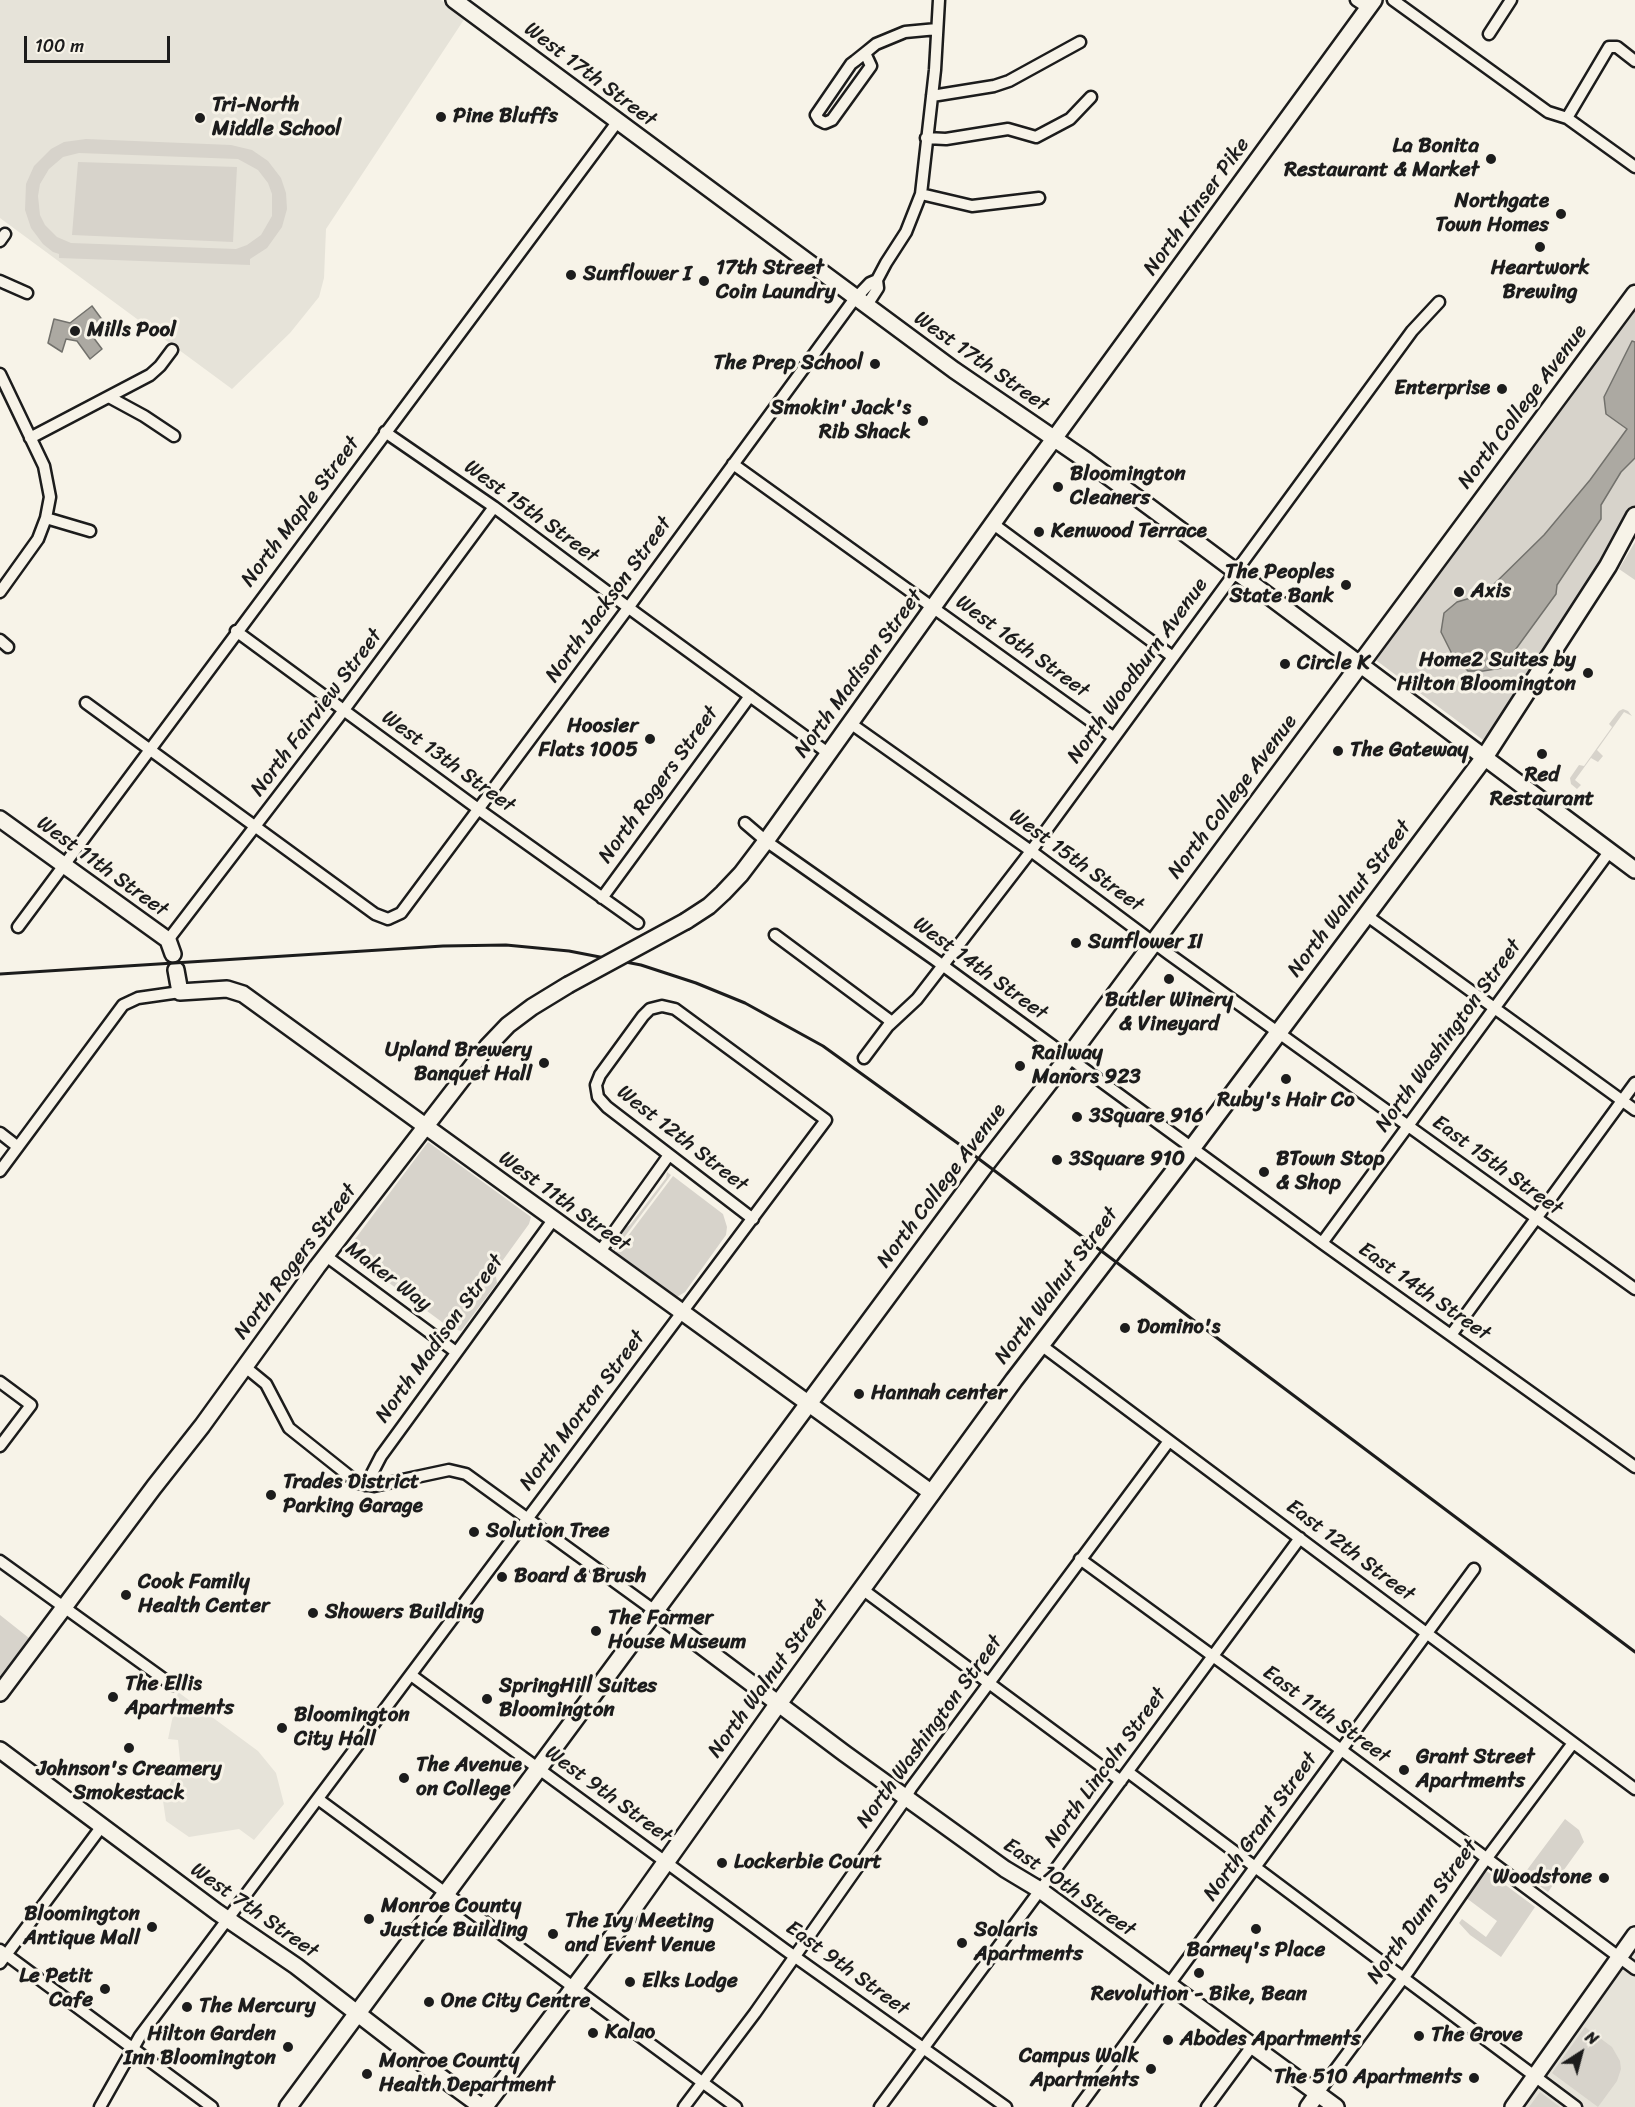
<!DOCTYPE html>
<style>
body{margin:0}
#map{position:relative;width:1635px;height:2107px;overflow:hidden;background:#f7f3e8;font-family:Sriracha,sans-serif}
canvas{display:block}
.north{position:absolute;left:1551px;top:2023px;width:60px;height:60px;-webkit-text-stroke:4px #f7f3e8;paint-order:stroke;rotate:36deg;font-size:16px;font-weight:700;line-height:24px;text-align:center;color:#1c1c1c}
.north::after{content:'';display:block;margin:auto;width:21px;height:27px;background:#1c1c1c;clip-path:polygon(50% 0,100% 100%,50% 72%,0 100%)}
.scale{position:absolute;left:24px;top:36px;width:146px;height:27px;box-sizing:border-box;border:3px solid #1c1c1c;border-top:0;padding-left:8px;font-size:18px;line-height:21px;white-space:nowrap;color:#1c1c1c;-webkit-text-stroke:4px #f7f3e8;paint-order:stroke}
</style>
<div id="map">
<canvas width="1635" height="2107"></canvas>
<div class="north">N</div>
<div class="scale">100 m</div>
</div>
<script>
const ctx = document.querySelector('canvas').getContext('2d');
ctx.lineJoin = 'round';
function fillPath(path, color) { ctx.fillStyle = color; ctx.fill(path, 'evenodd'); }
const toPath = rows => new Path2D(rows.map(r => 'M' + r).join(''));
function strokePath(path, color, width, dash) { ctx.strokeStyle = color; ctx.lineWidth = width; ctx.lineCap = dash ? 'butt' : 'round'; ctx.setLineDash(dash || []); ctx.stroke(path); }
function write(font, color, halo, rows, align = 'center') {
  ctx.font = font + ' Sriracha,sans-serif'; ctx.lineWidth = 6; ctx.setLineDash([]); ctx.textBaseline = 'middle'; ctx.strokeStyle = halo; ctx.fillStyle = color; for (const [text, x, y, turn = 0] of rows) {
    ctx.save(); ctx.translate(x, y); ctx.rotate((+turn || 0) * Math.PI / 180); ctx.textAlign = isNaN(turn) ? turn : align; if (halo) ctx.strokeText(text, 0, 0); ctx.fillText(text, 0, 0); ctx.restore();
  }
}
fillPath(toPath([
 [0,0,441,0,465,18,326,229,324,278,319,297,290,333,232,389,0,218],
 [178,1692,258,1751,276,1773,284,1804,254,1840,239,1829,189,1837,166,1821,163,1801,180,1760,178,1740,168,1739],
 [1635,1943,1635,2107,1518,2107]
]), '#e6e3d9');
fillPath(toPath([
 [86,139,231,145,252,150,268,161,281,178,286,193,287,209,282,227,267,248,250,259,250,265,59,258,59,254,53,252,43,244,31,228,25,210,26,184,34,166,51,149,64,142],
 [79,153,238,159,258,170,268,183,272,194,272,216,261,235,247,245,236,249,71,243,57,237,45,225,40,215,38,196,40,184,49,169,63,157],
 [78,162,237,167,233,242,72,235],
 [1635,308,1635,507,1602,565,1487,743,1373,658],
 [1635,542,1635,580,1619,569],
 [1623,709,1628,711,1632,716,1624,712,1597,750,1603,756,1598,762,1591,758,1575,780,1581,785,1577,789,1571,784,1570,778,1579,765,1584,766,1612,727,1609,724,1619,711],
 [428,1142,531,1217,529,1224,495,1271,497,1283,461,1331,450,1328,346,1251],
 [667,1172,671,1175,614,1251,614,1242,624,1228,630,1225,666,1178],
 [673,1176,723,1214,727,1227,726,1235,685,1292,677,1297,616,1252],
 [0,1615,29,1638,0,1676],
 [1565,1819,1579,1830,1584,1842,1548,1892,1524,1874],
 [1484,1869,1535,1907,1501,1957,1470,1935,1459,1923,1462,1919,1486,1937,1497,1921,1465,1897],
 [1585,2027,1612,2047,1620,2061,1621,2069,1617,2081,1598,2107,1552,2073],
 [1540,2092,1560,2107,1529,2107]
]), '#d7d3cb');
const water = toPath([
 [92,306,106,325,93,337,102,349,90,359,77,341,66,339,62,352,48,343,54,319,70,323,92,306],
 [1632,341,1635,342,1635,458,1621,472,1601,505,1601,519,1557,585,1556,594,1502,668,1483,671,1468,671,1453,656,1441,632,1444,613,1457,602,1484,594,1544,535,1590,480,1627,429,1606,414,1604,397,1632,341]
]);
fillPath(water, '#aca9a2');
strokePath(water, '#72716c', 1.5);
const street = toPath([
 [1356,0,1368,8],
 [1393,0,1548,112,1567,118,1635,167],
 [1489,34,1511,0],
 [865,53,871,66,832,120,825,123,819,120,816,115,851,64,855,61,865,53,876,44,905,32,937,29],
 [932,96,994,86,1009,81,1080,42],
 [1567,118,1609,47,1617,47,1635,61],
 [926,138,946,139,1008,129,1036,137,1070,119,1091,97],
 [921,194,972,206,1039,198],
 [0,241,5,234],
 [0,281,27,293],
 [867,305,878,288,877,280,886,263,906,232,921,194,935,70,939,0],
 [0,374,44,466,50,497,46,518,38,539,0,592],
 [109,397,144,416,174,436],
 [385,432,494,507,637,614,828,753],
 [30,438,150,375,160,366,172,350],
 [733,464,1113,737],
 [46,518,90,531],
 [992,523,1173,657],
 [236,631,485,814,638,923],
 [0,640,8,647],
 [86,703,375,914,388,919,401,913,628,608,853,301,870,283,877,280],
 [850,723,1031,851,1169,954,1635,1289],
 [745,823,766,841,934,959,1322,1243,1635,1467],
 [602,898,750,696],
 [1366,915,1635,1110],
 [18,927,618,121],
 [775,935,892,1022],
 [168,940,338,718,494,507],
 [864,1058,888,1026,917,999,1031,851,1412,331,1439,302],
 [0,1133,18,1147],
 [0,1171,123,1005,138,998,180,992],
 [1322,1243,1609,852],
 [599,1253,669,1155],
 [326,1256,456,1352],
 [1451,1335,1635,1083],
 [1041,1345,1635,1789],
 [244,1366,266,1384,289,1428,358,1483,374,1486,449,1470,466,1474,655,1611],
 [0,1382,31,1405,0,1446],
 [366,1485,381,1456,553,1220],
 [1080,1559,1340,1749,1635,1969],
 [0,1561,172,1685],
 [862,1589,1121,1781],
 [411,1675,784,1949,1006,2107],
 [1128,1772,1576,2107],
 [318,1799,736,2107],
 [0,1950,212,2107],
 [0,1963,102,1826],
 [1318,2093,1410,1969,1481,1866,1573,1743],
 [100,2107,140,2036,826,1120,675,1009,662,1006,650,1009,643,1016,600,1075,596,1085,598,1097,607,1107,753,1219],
 [684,2107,755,2013,902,1804,911,1788,1169,1441],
 [880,2107,1300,1538],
 [1079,2107,1474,1569],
 [1207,2107,1252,2046]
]);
const secondary = toPath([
 [454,0,954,370,1087,461,1151,508,1635,870],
 [0,819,168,940,173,954],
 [686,921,709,906,723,893,741,874,766,841,1021,484,1374,0],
 [176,970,180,992,227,989,243,994,932,1493],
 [655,1611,844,1753,1005,1869,1040,1890,1336,2107],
 [0,1693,154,1487,202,1426,317,1267,487,1047,508,1025,532,1007,568,985],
 [0,1750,217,1912,296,1966,419,2061,482,2107],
 [1308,2107,1318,2093],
 [1513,2107,1635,1935]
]);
const primary = toPath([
 [288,2107,988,1161,1068,1058,1635,294],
 [484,2107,617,1931,773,1711,1014,1380,1192,1148,1484,758,1608,566,1635,516]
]);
strokePath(street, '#1c1c1c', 15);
strokePath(secondary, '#1c1c1c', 20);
strokePath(primary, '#1c1c1c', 21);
strokePath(street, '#f7f3e8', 10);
strokePath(secondary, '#f7f3e8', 15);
strokePath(primary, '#f7f3e8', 16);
strokePath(toPath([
 [0,974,443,946,506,945,569,951,641,965,696,983,745,1003,823,1046,963,1147,1635,1652]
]), '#1c1c1c', 3);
const secondaryBridge = toPath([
 [568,985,686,921]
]);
strokePath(secondaryBridge, '#1c1c1c', 20, []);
strokePath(secondaryBridge, '#f7f3e8', 15);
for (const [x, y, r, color] of [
 [441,117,6,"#1c1c1c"],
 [200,118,6,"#1c1c1c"],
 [1491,159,6,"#1c1c1c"],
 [1561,214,6,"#1c1c1c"],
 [1540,247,6,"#1c1c1c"],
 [571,275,6,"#1c1c1c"],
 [704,281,6,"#1c1c1c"],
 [75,331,6,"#1c1c1c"],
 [875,364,6,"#1c1c1c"],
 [1502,389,6,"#1c1c1c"],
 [923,421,6,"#1c1c1c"],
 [1058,487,6,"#1c1c1c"],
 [1039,532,6,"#1c1c1c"],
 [1346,585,6,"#1c1c1c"],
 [1459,592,6,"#1c1c1c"],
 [1285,664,6,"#1c1c1c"],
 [1588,673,6,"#1c1c1c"],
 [650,739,6,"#1c1c1c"],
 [1338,751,6,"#1c1c1c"],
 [1542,754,6,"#1c1c1c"],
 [1076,943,6,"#1c1c1c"],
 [1169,979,6,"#1c1c1c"],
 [544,1063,6,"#1c1c1c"],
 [1020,1066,6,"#1c1c1c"],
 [1286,1079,6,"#1c1c1c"],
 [1077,1117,6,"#1c1c1c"],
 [1057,1160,6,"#1c1c1c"],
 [1264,1172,6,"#1c1c1c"],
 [1125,1328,6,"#1c1c1c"],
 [859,1394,6,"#1c1c1c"],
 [271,1495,6,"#1c1c1c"],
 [474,1532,6,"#1c1c1c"],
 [502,1577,6,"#1c1c1c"],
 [126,1595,6,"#1c1c1c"],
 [313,1613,6,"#1c1c1c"],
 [596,1631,6,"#1c1c1c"],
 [113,1697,6,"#1c1c1c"],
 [487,1699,6,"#1c1c1c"],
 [282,1728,6,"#1c1c1c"],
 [129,1748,6,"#1c1c1c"],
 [1404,1770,6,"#1c1c1c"],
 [404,1778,6,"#1c1c1c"],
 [722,1863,6,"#1c1c1c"],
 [1604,1878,6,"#1c1c1c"],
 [369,1919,6,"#1c1c1c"],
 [152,1927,6,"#1c1c1c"],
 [1256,1929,6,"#1c1c1c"],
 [553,1934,6,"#1c1c1c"],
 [962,1943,6,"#1c1c1c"],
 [1199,1973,6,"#1c1c1c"],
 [630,1982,6,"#1c1c1c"],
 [105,1989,6,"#1c1c1c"],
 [429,2002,6,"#1c1c1c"],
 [187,2007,6,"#1c1c1c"],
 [593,2033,6,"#1c1c1c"],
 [1419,2036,6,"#1c1c1c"],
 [1168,2040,6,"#1c1c1c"],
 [288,2047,6,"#1c1c1c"],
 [1151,2069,6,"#1c1c1c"],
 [367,2074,6,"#1c1c1c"],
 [1474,2078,6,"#1c1c1c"]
]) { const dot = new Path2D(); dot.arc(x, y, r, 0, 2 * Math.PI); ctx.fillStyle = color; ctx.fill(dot); strokePath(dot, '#f7f3e8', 2); }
write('21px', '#1c1c1c', '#f7f3e8', [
 ["West 17th Street",590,75,37],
 ["North Kinser Pike",1197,207,-54],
 ["West 17th Street",981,362,35],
 ["North College Avenue",1523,407,-53],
 ["North Maple Street",301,512,-53],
 ["West 15th Street",531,512,36],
 ["North Jackson Street",609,600,-54],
 ["West 16th Street",1022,647,36],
 ["North Woodburn Avenue",1138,671,-54],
 ["North Madison Street",859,674,-54],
 ["North Fairview Street",317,713,-53],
 ["West 13th Street",448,762,36],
 ["North Rogers Street",659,785,-54],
 ["North College Avenue",1233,797,-53],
 ["West 15th Street",1076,861,36],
 ["West 11th Street",102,867,36],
 ["North Walnut Street",1350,899,-53],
 ["West 14th Street",980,969,36],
 ["North Washington Street",1449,1036,-54],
 ["West 12th Street",682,1139,38],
 ["East 15th Street",1497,1166,36],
 ["North College Avenue",942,1186,-53],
 ["West 11th Street",564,1202,36],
 ["North Rogers Street",296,1262,-53],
 ["Maker Way",388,1277,37],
 ["North Walnut Street",1057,1286,-53],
 ["East 14th Street",1424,1292,35],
 ["North Madison Street",440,1339,-54],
 ["North Morton Street",583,1411,-53],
 ["East 12th Street",1350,1551,37],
 ["North Walnut Street",769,1679,-54],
 ["East 11th Street",1326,1715,36],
 ["North Washington Street",930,1732,-54],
 ["North Lincoln Street",1106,1768,-54],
 ["West 9th Street",608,1795,36],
 ["North Grant Street",1261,1827,-54],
 ["East 10th Street",1069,1888,35],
 ["West 7th Street",254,1911,35],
 ["North Dunn Street",1423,1912,-54],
 ["East 9th Street",847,1969,36]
]);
write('bold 21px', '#1c1c1c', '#f7f3e8', [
 ["Tri-North",212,106],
 ["Middle School",212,130],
 ["Pine Bluffs",453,117],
 ["La Bonita",1479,147,"right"],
 ["Restaurant & Market",1479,171,"right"],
 ["Northgate",1549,202,"right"],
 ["Town Homes",1549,226,"right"],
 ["17th Street",716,269],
 ["Coin Laundry",716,293],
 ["Heartwork",1540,269,"center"],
 ["Brewing",1540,293,"center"],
 ["Sunflower I",583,275],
 ["Mills Pool",87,331],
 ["The Prep School",863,364,"right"],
 ["Enterprise",1490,389,"right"],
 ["Smokin' Jack's",911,409,"right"],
 ["Rib Shack",911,433,"right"],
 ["Bloomington",1070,475],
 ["Cleaners",1070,499],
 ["Kenwood Terrace",1051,532],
 ["The Peoples",1334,573,"right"],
 ["State Bank",1334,597,"right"],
 ["Axis",1471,592],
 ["Home2 Suites by",1576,661,"right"],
 ["Hilton Bloomington",1576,685,"right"],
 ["Circle K",1297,664],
 ["Hoosier",638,727,"right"],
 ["Flats 1005",638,751,"right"],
 ["The Gateway",1350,751],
 ["Red",1542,776,"center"],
 ["Restaurant",1542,800,"center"],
 ["Sunflower II",1088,943],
 ["Butler Winery",1169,1001,"center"],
 ["& Vineyard",1169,1025,"center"],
 ["Upland Brewery",532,1051,"right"],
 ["Banquet Hall",532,1075,"right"],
 ["Railway",1032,1054],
 ["Manors 923",1032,1078],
 ["Ruby's Hair Co",1286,1101,"center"],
 ["3Square 916",1089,1117],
 ["3Square 910",1069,1160],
 ["BTown Stop",1276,1160],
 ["& Shop",1276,1184],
 ["Domino's",1137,1328],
 ["Hannah center",871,1394],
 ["Trades District",283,1483],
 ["Parking Garage",283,1507],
 ["Solution Tree",486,1532],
 ["Board & Brush",514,1577],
 ["Cook Family",138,1583],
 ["Health Center",138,1607],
 ["Showers Building",325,1613],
 ["The Farmer",608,1619],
 ["House Museum",608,1643],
 ["The Ellis",125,1685],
 ["Apartments",125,1709],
 ["SpringHill Suites",499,1687],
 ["Bloomington",499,1711],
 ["Bloomington",294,1716],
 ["City Hall",294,1740],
 ["Grant Street",1416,1758],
 ["Apartments",1416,1782],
 ["The Avenue",416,1766],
 ["on College",416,1790],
 ["Johnson's Creamery",129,1770,"center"],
 ["Smokestack",129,1794,"center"],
 ["Lockerbie Court",734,1863],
 ["Woodstone",1592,1878,"right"],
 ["Monroe County",381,1907],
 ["Justice Building",381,1931],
 ["Bloomington",140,1915,"right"],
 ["Antique Mall",140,1939,"right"],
 ["The Ivy Meeting",565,1922],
 ["and Event Venue",565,1946],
 ["Solaris",974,1931],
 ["Apartments",974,1955],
 ["Barney's Place",1256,1951,"center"],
 ["Le Petit",93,1977,"right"],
 ["Cafe",93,2001,"right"],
 ["Elks Lodge",642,1982],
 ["Revolution - Bike, Bean",1199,1995,"center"],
 ["One City Centre",441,2002],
 ["The Mercury",199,2007],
 ["Kalao",605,2033],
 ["Hilton Garden",276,2035,"right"],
 ["Inn Bloomington",276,2059,"right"],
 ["The Grove",1431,2036],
 ["Abodes Apartments",1180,2040],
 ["Campus Walk",1139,2057,"right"],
 ["Apartments",1139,2081,"right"],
 ["Monroe County",379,2062],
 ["Health Department",379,2086],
 ["The 510 Apartments",1462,2078,"right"]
], 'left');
</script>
